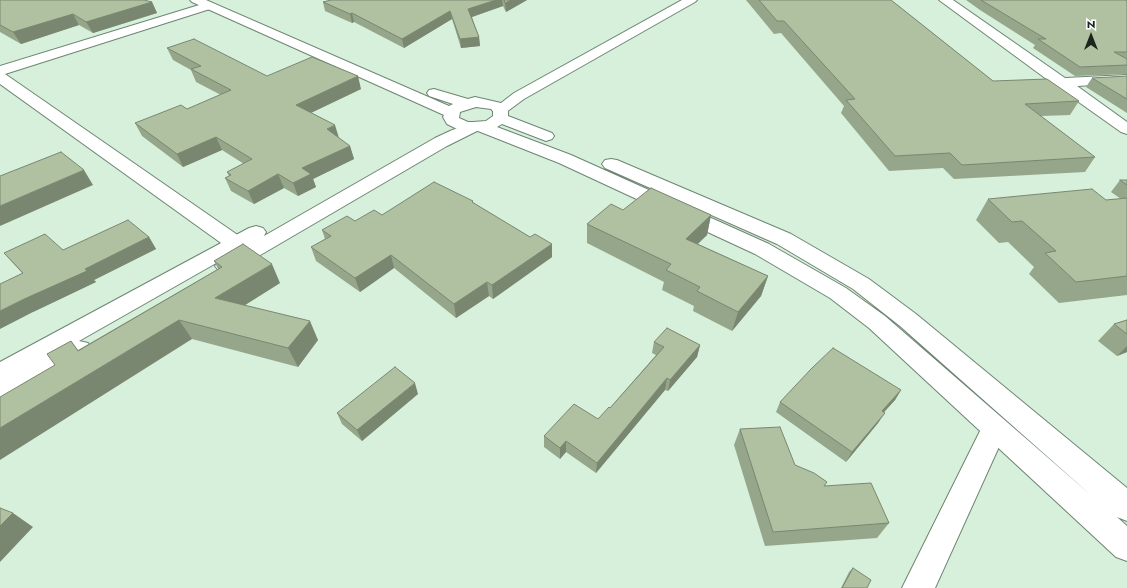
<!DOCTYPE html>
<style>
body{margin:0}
#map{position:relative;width:1127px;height:588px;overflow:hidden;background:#d6f0db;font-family:Jost,sans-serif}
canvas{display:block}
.north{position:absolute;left:1071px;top:16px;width:40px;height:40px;-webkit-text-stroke:3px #fff;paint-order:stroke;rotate:0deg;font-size:11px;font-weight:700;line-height:16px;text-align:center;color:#1b251d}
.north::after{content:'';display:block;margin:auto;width:14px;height:18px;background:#1b251d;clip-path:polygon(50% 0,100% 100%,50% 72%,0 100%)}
</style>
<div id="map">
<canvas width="1127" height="588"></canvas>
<div class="north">N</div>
</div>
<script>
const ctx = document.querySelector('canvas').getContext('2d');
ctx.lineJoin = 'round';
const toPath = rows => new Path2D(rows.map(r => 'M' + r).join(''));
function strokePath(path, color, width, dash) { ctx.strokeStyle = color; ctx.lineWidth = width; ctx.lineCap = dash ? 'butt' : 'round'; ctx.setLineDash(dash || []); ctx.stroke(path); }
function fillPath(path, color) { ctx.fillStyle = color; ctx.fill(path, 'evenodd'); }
const minor = toPath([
 [939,0,953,0,1065,78,1127,75,1127,83,1077,86,1127,122,1127,134,1121,132,1056,86,939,0],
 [209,2,213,4,215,6,213,8,5,74,242,238,245,243,242,248,235,250,228,248,0,84,0,66,209,2],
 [994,417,1003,421,1007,429,935,588,902,588,985,421,994,417]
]);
const tertiary = toPath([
 [682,0,697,0,695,2,524,99,505,113,500,115,495,113,492,110,514,93,682,0],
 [473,122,479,124,481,127,479,130,447,146,233,271,226,273,219,271,215,266,218,262,79,341,88,343,92,350,88,357,9,403,0,407,0,362,249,228,256,226,263,228,266,232,264,236,435,138,450,131,473,122]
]);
const secondary = toPath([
 [190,0,206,0,449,106,453,104,429,96,427,93,429,90,434,89,468,99,475,97,501,103,508,110,508,116,552,133,554,136,552,139,546,141,502,124,497,127,571,155,769,244,846,288,885,316,1092,496,900,326,853,289,777,244,605,168,602,164,605,160,611,159,617,160,791,234,869,279,916,314,1127,488,1127,521,1117,517,1127,526,1127,561,1116,557,869,328,830,298,755,254,559,163,478,131,459,130,447,124,443,117,444,115,192,2,190,0],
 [476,107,491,109,493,111,493,116,486,121,473,122,468,122,459,118,460,112,476,107]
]);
strokePath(minor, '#6d8572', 2);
strokePath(tertiary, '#6d8572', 2);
strokePath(secondary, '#6d8572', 2);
fillPath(minor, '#fff');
fillPath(tertiary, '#fff');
fillPath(secondary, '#fff');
fillPath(toPath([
 [0,0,152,2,157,13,93,33,79,25,21,44,0,32],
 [331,0,527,0,506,12,503,6,472,17,479,37,480,46,461,48,452,19,404,48,354,22,352,23,325,11,323,2],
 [746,0,891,0,993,81,1079,101,1070,115,1041,116,1095,157,1085,172,954,179,943,168,889,171,841,113,844,106,781,33,774,34],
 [966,0,1125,0,1127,1,1127,74,1075,76,1033,48,1035,45,980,10],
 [167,48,267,76,361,89,311,113,339,138,350,146,354,159,313,179,316,187,298,196,284,188,254,204,231,191,225,178,229,176,227,172,244,164,222,150,183,167,142,136,135,123,187,109,221,95,196,82,191,70,173,60],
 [1127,76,1127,113,1086,87,1092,78],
 [1120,180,1127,180,1127,295,1059,303,1029,274,1034,267,1008,242,999,243,976,220,988,199,1106,200,1121,199,1111,192],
 [473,201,473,203,530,237,552,244,552,257,493,299,489,296,456,318,394,268,360,292,316,261,311,247,325,239,322,230,382,215],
 [623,210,711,215,707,235,698,244,768,276,761,296,732,331,693,311,694,306,662,290,664,282,587,243,587,224],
 [149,237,156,249,94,280,96,282,33,312,22,273,4,253,63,250],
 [214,261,280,283,245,305,318,340,298,367,192,339,55,365,71,341,78,350,218,269],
 [1127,320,1127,352,1117,356,1098,341,1114,324],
 [654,342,700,345,697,357,668,391,665,390,596,473,566,452,560,459,544,447,544,436,598,419,610,408,656,355,652,353],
 [901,390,895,400,884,412,878,423,846,462,776,412,780,402],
 [418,394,362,441,342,424,337,413],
 [740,429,795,465,824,486,889,523,877,538,765,546,734,445],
 [853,568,867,588,841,588,849,572]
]), '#96a68a');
fillPath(toPath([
 [496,0,502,0,503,6,469,18,468,9],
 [511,0,527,0,506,12,505,3],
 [152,2,157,13,93,33,86,22],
 [450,11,452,19,404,48,402,39],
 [352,13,354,22,352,23,350,14],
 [73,14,79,25,21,44,13,32],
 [479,37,480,46,461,48,460,39],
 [358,76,361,89,300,118,296,105],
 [335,125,339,138,327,129],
 [216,137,222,150,183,167,177,154],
 [350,146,354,159,313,179,316,187,298,196,293,183,302,168],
 [84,170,93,185,0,226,0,206],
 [278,174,284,188,254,204,248,191],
 [711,215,707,235,682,258,686,239],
 [149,237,156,249,94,280,96,282,33,312,0,329,0,311],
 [552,244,552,257,493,299,492,285],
 [391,255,394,268,360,292,355,278],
 [272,264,280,283,226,317,215,298],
 [768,276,761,296,732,331,738,312],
 [487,282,489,296,456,318,454,304],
 [179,320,192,339,0,460,0,428],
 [310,321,318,340,298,367,288,348],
 [700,345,697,357,668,391,670,380],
 [1127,346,1127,352,1117,356],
 [667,378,665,390,596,473,597,463],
 [415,383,418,394,362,441,357,430],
 [901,390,895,400,876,421,882,411],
 [885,413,878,423,846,462,852,452],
 [566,441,566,452,560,459,560,448],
 [13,513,33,527,0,562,0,526]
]), '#7a8770');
const building = toPath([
 [0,0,144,0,152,2,86,22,73,14,13,32,0,25,0,0],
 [331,0,496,0,468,9,479,37,460,39,450,11,402,39,352,13,350,14,323,2,331,0],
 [504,0,511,0,505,3,504,0],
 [759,0,891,0,993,81,1047,79,1079,101,1025,104,1095,157,962,165,950,153,895,156,846,100,855,99,784,21,777,21,759,0],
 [981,0,1125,0,1127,1,1127,52,1114,52,1127,59,1127,65,1080,67,1038,39,1046,39,981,0],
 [194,39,267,76,312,57,358,76,296,105,335,125,327,129,350,146,302,168,311,174,293,183,278,174,248,191,225,178,231,175,227,172,252,159,216,137,177,154,135,123,181,105,187,109,231,90,191,69,201,66,167,48,194,39],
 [1127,76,1127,99,1092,78,1127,76],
 [61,152,84,170,0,206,0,176,61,152],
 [1120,180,1127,180,1127,185,1120,180],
 [434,182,473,201,472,202,530,237,535,234,552,244,492,285,487,282,454,304,391,255,355,278,311,247,331,236,322,230,347,216,355,221,374,210,382,215,434,182],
 [651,188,711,215,686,239,768,276,738,312,697,291,700,287,666,270,671,264,587,224,611,204,623,210,651,188],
 [1092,189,1106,200,1127,198,1127,276,1076,282,1045,253,1056,251,1022,221,1012,222,988,199,1092,189],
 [128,220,149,237,85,269,87,271,22,300,0,311,0,284,23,273,4,253,45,234,63,250,128,220],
 [243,244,272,264,215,298,310,321,288,348,179,320,0,428,0,397,55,365,47,354,71,341,78,351,222,267,214,261,243,244],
 [1127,320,1127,334,1114,324,1127,320],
 [667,328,700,345,670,380,667,378,597,463,566,441,560,448,544,436,574,404,598,419,609,407,610,408,664,347,654,342,667,328],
 [833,348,901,390,882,411,885,413,852,452,780,402,812,368,833,348],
 [395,367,415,383,357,430,337,413,395,367],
 [780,427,795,465,814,473,827,482,824,486,871,483,889,523,773,532,740,429,780,427],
 [0,508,13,513,0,526,0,508],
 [853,568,871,580,867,588,842,588,853,568]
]);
fillPath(building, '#afc1a0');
strokePath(building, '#7a8770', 1);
</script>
